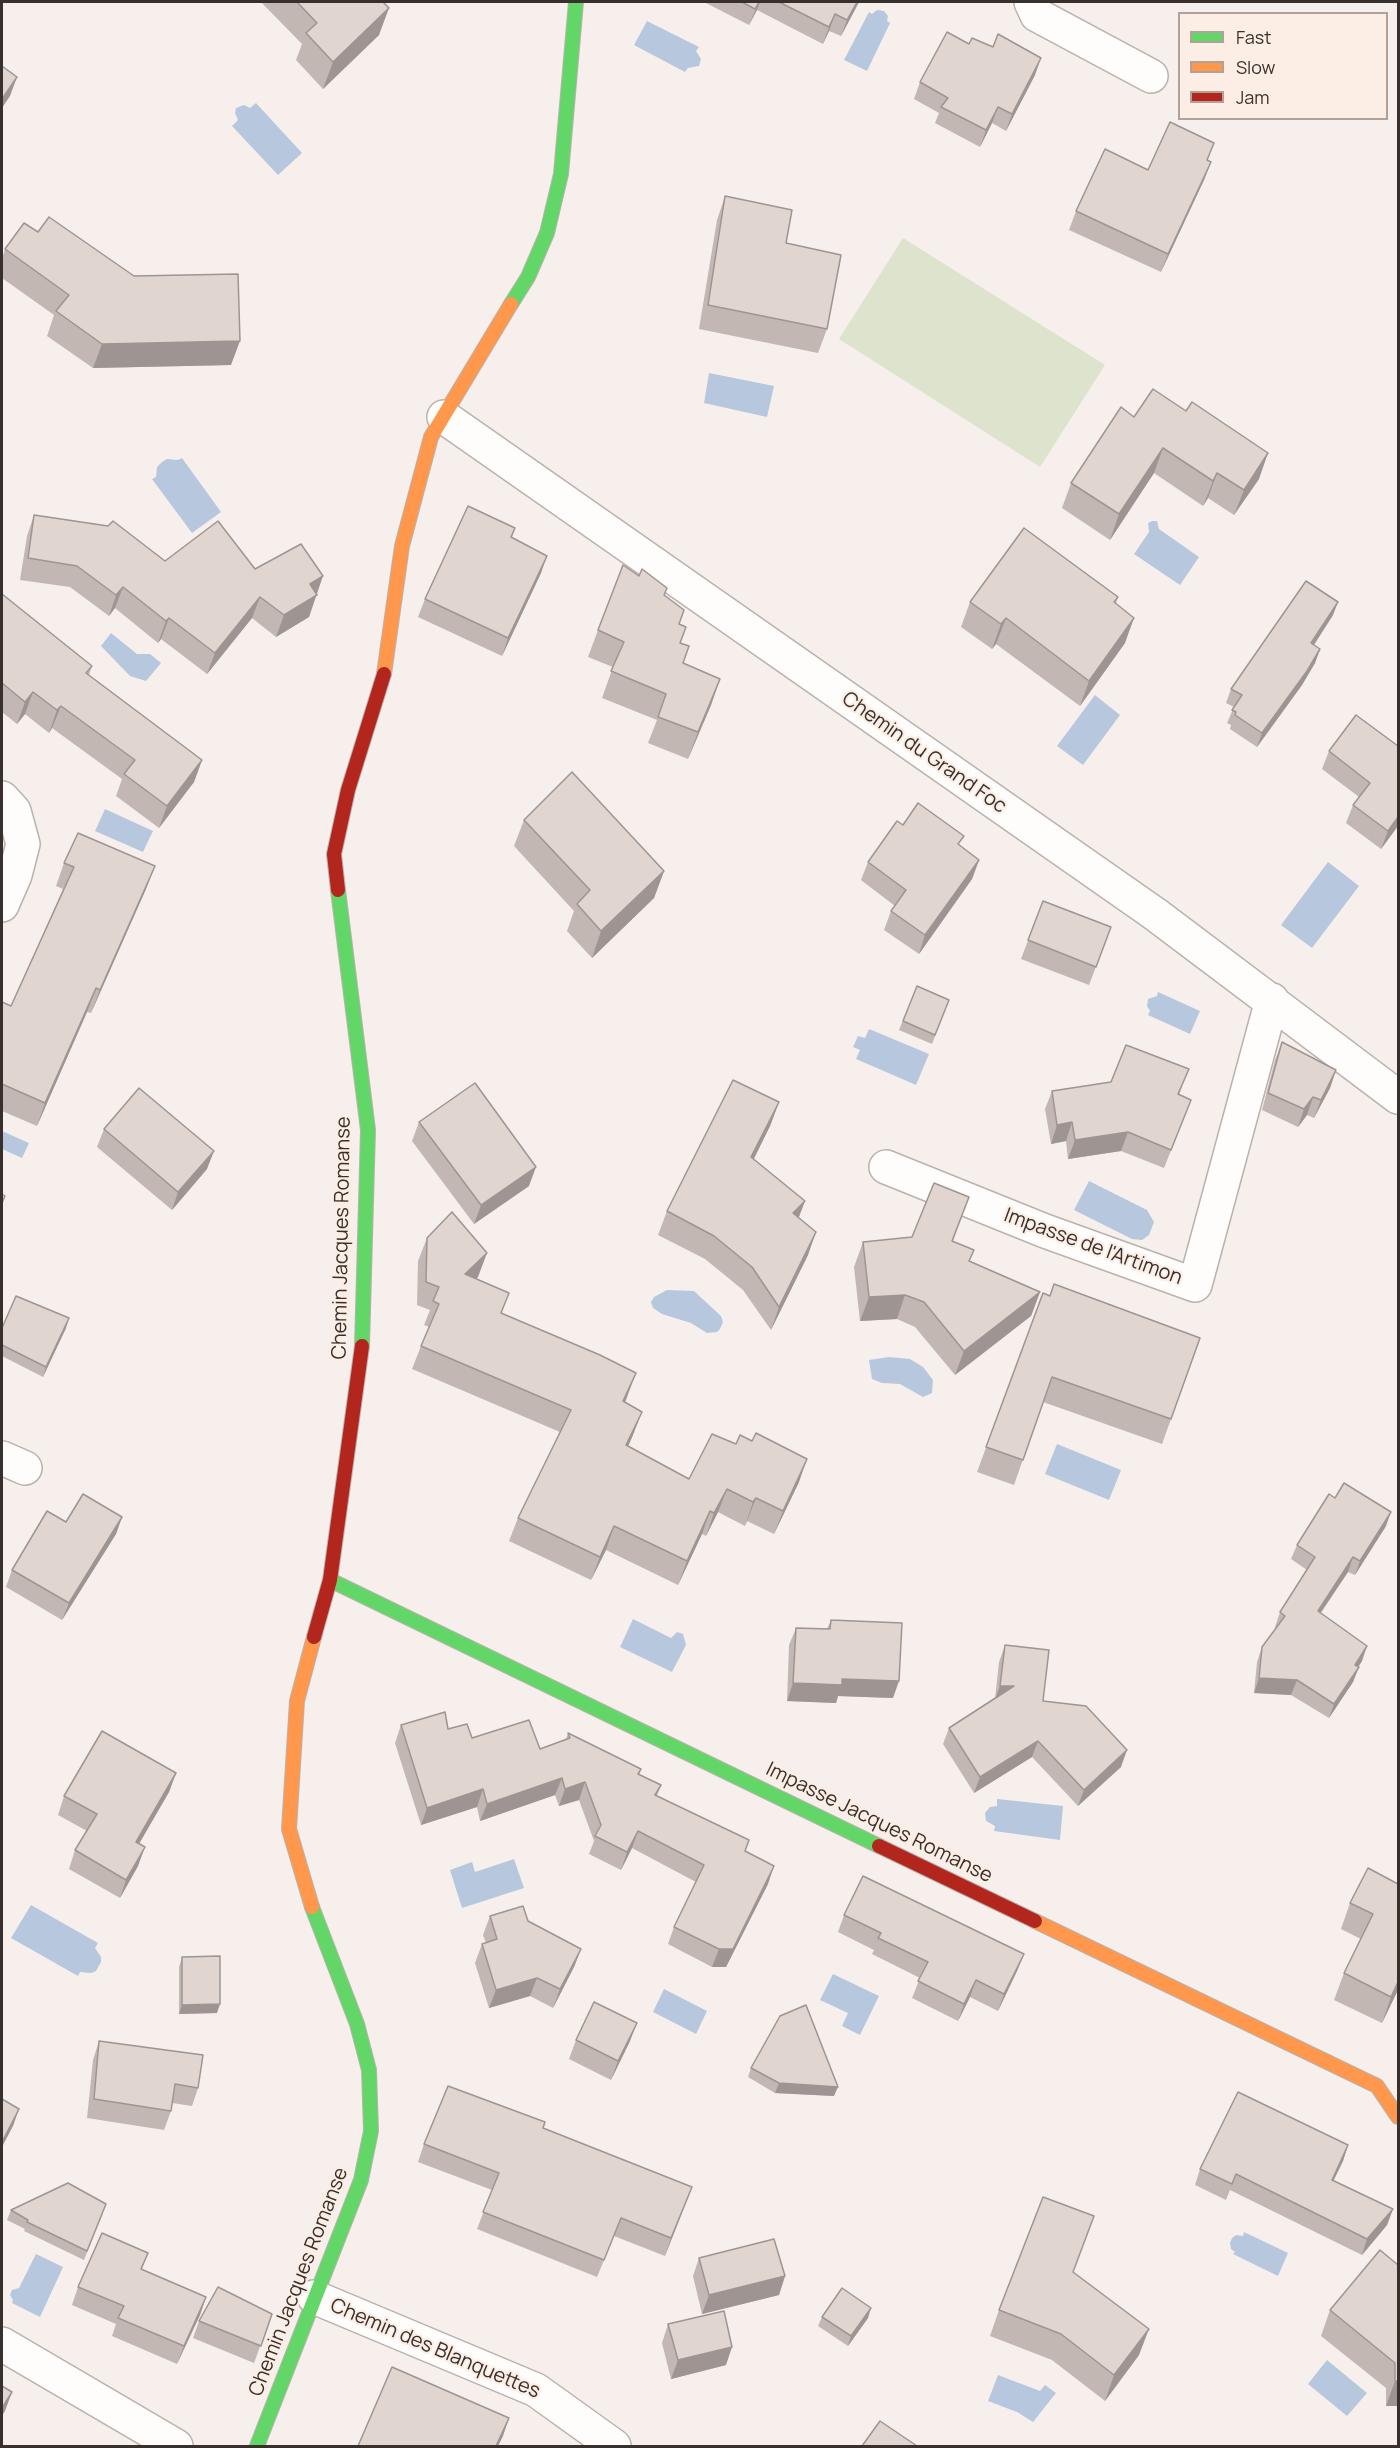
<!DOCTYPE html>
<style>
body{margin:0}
#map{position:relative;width:1400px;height:2448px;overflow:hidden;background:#f7efeb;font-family:Manrope,sans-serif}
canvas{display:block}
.frame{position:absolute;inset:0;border:3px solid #38302d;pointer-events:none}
.legend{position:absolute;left:1178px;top:12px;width:210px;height:108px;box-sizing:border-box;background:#fdeee5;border:2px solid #aea29b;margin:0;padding:8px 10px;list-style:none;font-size:18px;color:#38302d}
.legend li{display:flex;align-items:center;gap:12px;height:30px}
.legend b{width:30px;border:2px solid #aea29b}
</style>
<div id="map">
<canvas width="1400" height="2448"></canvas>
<div class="frame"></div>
<ul class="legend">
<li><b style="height:8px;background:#63d668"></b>Fast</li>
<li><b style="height:8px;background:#ff974d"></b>Slow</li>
<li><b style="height:8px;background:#b3261e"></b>Jam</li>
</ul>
</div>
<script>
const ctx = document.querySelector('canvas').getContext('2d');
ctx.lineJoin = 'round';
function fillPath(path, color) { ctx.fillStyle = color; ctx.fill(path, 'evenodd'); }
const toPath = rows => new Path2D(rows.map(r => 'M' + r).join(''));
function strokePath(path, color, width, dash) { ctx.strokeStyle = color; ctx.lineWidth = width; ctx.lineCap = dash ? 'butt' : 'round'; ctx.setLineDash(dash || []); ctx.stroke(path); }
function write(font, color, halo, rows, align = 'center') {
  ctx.font = font + ' Manrope,sans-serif'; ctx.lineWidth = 4.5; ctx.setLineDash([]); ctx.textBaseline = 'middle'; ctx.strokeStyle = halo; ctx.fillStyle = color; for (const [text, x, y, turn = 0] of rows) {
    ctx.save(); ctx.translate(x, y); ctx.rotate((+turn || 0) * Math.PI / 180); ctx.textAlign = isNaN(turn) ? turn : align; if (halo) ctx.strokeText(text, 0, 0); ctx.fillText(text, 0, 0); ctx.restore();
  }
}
fillPath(toPath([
 [903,238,1105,365,1040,467,839,339]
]), '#dde3cd');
fillPath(toPath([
 [877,10,884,11,888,16,887,21,890,23,867,71,844,60,869,12,872,14],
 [647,21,699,47,696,51,701,59,699,66,688,68,685,72,634,45],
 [256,103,302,153,278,175,232,126,238,120,235,113,236,108,244,105,250,108],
 [709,373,774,386,767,417,704,403],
 [182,458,221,512,192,533,152,479,156,477,157,467,162,462,167,459,178,460],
 [1152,521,1157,521,1159,529,1199,557,1180,585,1134,554,1149,532,1148,523],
 [111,633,137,654,150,654,161,663,146,681,130,676,101,646],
 [1095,695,1120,715,1083,765,1057,746],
 [105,809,153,831,143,852,95,831],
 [1328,862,1359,886,1312,948,1281,925],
 [1158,992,1200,1011,1190,1034,1148,1015,1150,1011,1147,1006,1148,999,1157,996],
 [869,1029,929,1054,916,1085,856,1059,860,1050,853,1047,858,1036,865,1038],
 [2,1131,29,1143,22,1158,2,1149],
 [1089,1181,1147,1210,1154,1222,1149,1235,1142,1240,1132,1239,1074,1210],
 [667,1290,694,1291,721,1316,723,1322,720,1329,717,1332,707,1333,691,1323,662,1314,653,1308,651,1302,654,1297],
 [889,1357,910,1359,923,1367,933,1380,932,1393,923,1397,900,1384,882,1383,872,1379,869,1360],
 [1057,1444,1121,1470,1109,1500,1045,1474],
 [633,1619,671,1638,677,1632,683,1634,686,1645,672,1672,620,1647],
 [997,1799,1063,1806,1060,1840,994,1831,995,1826,986,1821,985,1813,990,1807,997,1806],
 [514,1859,524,1888,462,1908,450,1870,472,1862,475,1872],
 [31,1905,98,1943,95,1948,101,1957,101,1962,96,1971,91,1973,80,1972,78,1976,11,1938],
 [833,1974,879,1996,860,2035,842,2026,848,2013,820,2000],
 [664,1989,707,2011,696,2034,653,2012],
 [1244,2232,1288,2253,1278,2276,1233,2254,1235,2252,1231,2249,1230,2243,1232,2238,1236,2235,1243,2236],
 [36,2254,63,2267,40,2317,12,2303,13,2300,10,2295,12,2290,19,2288],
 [1327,2360,1367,2393,1347,2416,1308,2384],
 [998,2375,1040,2391,1045,2385,1056,2393,1033,2422,1017,2412,988,2401]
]), '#b7c8de');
const street = toPath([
 [1031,2,1037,15,1151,76],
 [444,417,1155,914,1398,1097],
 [2,798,14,811,23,844,15,875,2,905],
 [886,1167,1045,1231,1195,1285,1272,1000],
 [2,1458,25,1468],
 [314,2297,536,2390,614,2446],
 [2,2344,176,2446]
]);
const fast = toPath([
 [511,304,528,277,547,233,561,174,576,2],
 [338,890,368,1130,362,1346],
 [330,1580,879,1846],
 [257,2446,361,2180,371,2131,369,2070,357,2024,312,1907]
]);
const slow = toPath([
 [384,674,402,546,431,437,511,304],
 [312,1907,289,1829,297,1701,314,1637],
 [1035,1921,1377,2086,1398,2117]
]);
const jam = toPath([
 [338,890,334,854,348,790,384,674],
 [314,1637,330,1580,362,1346],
 [879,1846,1035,1921]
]);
strokePath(street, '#b9b2ae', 36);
strokePath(fast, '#b9b2ae', 16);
strokePath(slow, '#b9b2ae', 16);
strokePath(jam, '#b9b2ae', 16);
strokePath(street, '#fefdfc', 33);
strokePath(fast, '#63d668', 14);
strokePath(slow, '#ff974d', 14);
strokePath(jam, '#b3261e', 14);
fillPath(toPath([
 [261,2,383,2,379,35,323,89,296,60,302,44],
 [704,2,859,2,841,36,829,31,823,44,757,10,749,25],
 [969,44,1035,75,1006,131,992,123,980,147,935,123,939,113,914,99,920,82],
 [1208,161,1211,162,1204,180,1161,272,1069,230,1076,211,1148,170],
 [725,196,786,243,827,329,818,353,699,329,717,220],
 [5,249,231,365,93,368,47,336,54,315,2,278,2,259],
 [1134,417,1259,479,1234,515,1208,498,1203,506,1154,473,1110,540,1062,508,1071,483],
 [34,515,165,561,255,569,316,594,309,617,276,637,252,618,207,674,161,639,158,643,115,608,109,616,70,587,20,580,27,536],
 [515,528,512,537,541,573,502,656,418,617,425,599],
 [2,594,92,666,89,675,202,760,194,782,159,828,116,796,122,779,52,728,49,733,25,714,17,724,2,712],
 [664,595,679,624,680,643,683,663,720,679,711,705,688,759,648,743,657,720,602,698,613,667,588,657,598,630],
 [1118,597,1116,603,1125,643,1080,706,996,644,992,649,961,627,970,602],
 [1333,615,1314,645,1320,649,1315,663,1302,685,1257,747,1230,729,1231,725,1227,723,1234,707,1226,703,1231,689],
 [1356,715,1398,826,1381,849,1346,823,1353,805,1359,797,1322,769,1329,751],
 [524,820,664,871,654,898,592,958,567,931,574,911,514,846],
 [903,825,960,846,979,860,972,879,919,954,884,930,891,911,895,906,861,880,868,862],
 [64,863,146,889,91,1013,87,1012,37,1126,2,1111,2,1005,11,1006,63,889,56,886],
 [1043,901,1111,927,1089,985,1021,959],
 [917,986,949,1000,932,1044,899,1030],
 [1282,1042,1336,1070,1330,1088,1314,1118,1307,1115,1298,1127,1262,1110,1275,1060],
 [1182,1087,1179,1095,1191,1100,1164,1168,1121,1151,1068,1159,1066,1141,1051,1144,1045,1109,1052,1091],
 [779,1102,770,1126,754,1159,805,1201,799,1217,808,1255,771,1330,743,1290,705,1259,658,1235,667,1211],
 [419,1122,529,1186,474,1224,412,1141],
 [104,1129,207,1169,172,1210,97,1147],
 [969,1197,953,1241,970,1262,1040,1292,1031,1316,955,1375,915,1327,897,1319,860,1321,854,1267,863,1242,912,1237],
 [427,1238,478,1277,476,1279,502,1313,627,1397,625,1403,633,1435,628,1446,689,1479,799,1482,774,1534,747,1521,745,1526,718,1512,706,1536,702,1534,678,1585,606,1550,591,1580,509,1541,518,1518,560,1432,412,1369,421,1346,429,1327,424,1325,430,1310,417,1305,418,1261],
 [1043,1293,1050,1296,1200,1338,1162,1444,1043,1402,1014,1485,977,1472],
 [2,1328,66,1328,43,1377,2,1356],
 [122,1517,116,1534,62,1620,6,1587,12,1570],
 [1386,1526,1355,1575,1348,1572,1321,1613,1362,1661,1358,1667,1353,1682,1329,1718,1291,1695,1254,1693,1257,1662,1262,1647,1276,1628,1275,1627,1280,1612,1307,1570,1291,1559,1297,1545],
 [831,1620,893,1698,838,1696,836,1703,787,1701,789,1645,796,1628,827,1629],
 [1005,1645,1043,1701,1121,1767,1078,1806,1032,1757,974,1793,943,1744,949,1728,995,1699,999,1662],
 [401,1725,448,1729,472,1738,540,1749,566,1739,568,1733,641,1769,639,1775,661,1785,657,1796,745,1851,768,1884,726,1967,712,1967,668,1944,674,1927,696,1882,632,1848,621,1870,589,1854,594,1841,579,1800,559,1806,555,1795,480,1821,477,1807,421,1825,395,1743],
 [176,1773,169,1792,139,1844,138,1866,120,1898,69,1869,75,1850,87,1831,58,1815,64,1796],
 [1398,1884,1398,1993,1397,1992,1382,2023,1334,2000,1344,1973,1361,1939,1341,1929,1350,1903],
 [844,1915,1024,1954,1017,1971,998,2011,970,1997,958,2021,912,1998,920,1978,872,1954,874,1950,838,1932],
 [490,1916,528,1921,581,1949,574,1967,553,2008,530,1996,489,2008,475,1963,482,1944,486,1943,483,1935],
 [182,1957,217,2013,179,2014,179,1967],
 [576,2040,630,2041,611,2080,569,2059],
 [99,2041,198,2088,192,2106,172,2103,171,2111,164,2130,87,2118,93,2060],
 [751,2068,834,2096,775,2093,748,2077],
 [543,2128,692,2187,665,2256,614,2236,597,2277,477,2229,492,2190,418,2162,424,2144],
 [1348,2145,1343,2161,1333,2181,1393,2209,1387,2225,1362,2255,1230,2190,1226,2200,1195,2185,1200,2169],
 [11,2210,103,2213,84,2260,24,2231,25,2229,7,2220],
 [148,2253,142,2269,206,2297,200,2315,177,2364,112,2336,116,2324,72,2305,78,2287],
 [699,2258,785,2276,779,2295,702,2314,693,2276],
 [1398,2265,1398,2406,1386,2406,1386,2388,1321,2336,1330,2310],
 [1073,2272,1139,2355,1105,2401,1052,2360,990,2336,999,2310],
 [272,2314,254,2363,193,2338,199,2321],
 [822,2317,868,2318,848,2346,818,2326],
 [668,2324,726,2365,671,2379,662,2343]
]), '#c2b7b3');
fillPath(toPath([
 [759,2,760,2,757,10,749,25],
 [857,2,859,2,841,36,847,20],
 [389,8,379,35,323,89,333,62],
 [835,14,829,31,823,44,829,27],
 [1041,58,1035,75,1006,131,1012,114],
 [17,77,10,96,2,108,2,99],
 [998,107,992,123,980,147,986,130],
 [1211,162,1204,180,1161,272,1168,254],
 [240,341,231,365,93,368,102,344],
 [1163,448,1154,473,1110,540,1119,514],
 [1268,453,1259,479,1234,515,1244,490],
 [1217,473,1208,498,1203,506,1213,481],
 [547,556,541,573,502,656,508,638],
 [323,576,309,617,276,637,284,615,310,584],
 [123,587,115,608,109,616,116,595],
 [260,597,252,618,207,674,215,653],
 [1338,602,1333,615,1306,657,1311,643],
 [169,618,161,639,158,643,166,621],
 [1006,618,996,644,992,649,1001,624],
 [1134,618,1125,643,1080,706,1089,681],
 [1320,649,1315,663,1302,685,1257,747,1262,733],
 [720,679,711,705,688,759,698,732],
 [33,692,25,714,17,724,25,702],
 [61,706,52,728,49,733,57,710],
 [202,760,194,782,159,828,167,806],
 [1398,817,1398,826,1381,849,1388,831],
 [979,860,972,879,919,954,925,935],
 [155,866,146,889,91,1013,100,990],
 [664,871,654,898,592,958,601,931],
 [96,988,87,1012,37,1126,45,1103],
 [1336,1070,1330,1088,1314,1118,1321,1100],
 [1313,1097,1307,1115,1298,1127,1304,1109],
 [779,1102,770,1126,743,1180,751,1157],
 [1072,1122,1066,1141,1051,1144,1057,1125],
 [1128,1132,1121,1151,1068,1159,1075,1140],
 [214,1151,207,1169,172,1210,178,1192],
 [536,1167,529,1186,474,1224,481,1205],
 [805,1201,796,1224,793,1213],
 [816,1232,808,1255,771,1330,779,1307],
 [487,1253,478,1277,456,1297,465,1274],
 [1040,1292,1031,1316,955,1375,964,1351],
 [905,1295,897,1319,860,1321,869,1297],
 [69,1318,66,1328,43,1377,46,1367],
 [636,1373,627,1397,614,1425,623,1401],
 [642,1412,633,1435,618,1469,626,1445],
 [807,1459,799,1482,774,1534,783,1511],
 [727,1489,718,1512,706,1536,714,1513],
 [756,1498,747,1521,745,1526,753,1502],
 [710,1511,702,1534,678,1585,687,1561],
 [1391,1512,1386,1526,1355,1575,1360,1561],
 [122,1517,116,1534,62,1620,69,1603],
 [614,1526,606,1550,591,1580,600,1557],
 [1353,1557,1348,1572,1312,1625,1318,1611],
 [1367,1646,1362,1661,1350,1680,1355,1665],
 [1359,1667,1353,1682,1329,1718,1334,1704],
 [1259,1678,1297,1680,1291,1695,1254,1693],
 [842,1679,899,1681,893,1698,838,1696,836,1703,787,1701,793,1683],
 [1000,1686,1014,1686,994,1702],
 [1038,1741,1032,1757,974,1793,980,1777],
 [1127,1750,1121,1767,1078,1806,1084,1790],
 [176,1773,169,1792,129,1861,136,1842],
 [562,1778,555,1795,480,1821,487,1804],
 [585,1782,579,1800,559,1806,565,1789],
 [483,1789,477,1807,421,1825,427,1808],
 [638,1831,632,1848,621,1870,627,1852],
 [145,1847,138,1866,120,1898,126,1880],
 [774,1866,768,1884,726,1967,712,1967,719,1949],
 [581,1949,574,1967,553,2008,560,1989],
 [1024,1954,1017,1971,998,2011,1004,1994],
 [537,1978,530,1996,489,2008,496,1990],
 [976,1980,970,1997,958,2021,964,2004],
 [1398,1982,1398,1988,1397,1992,1382,2023,1391,1997],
 [220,2004,217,2013,179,2014,182,2005],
 [637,2023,630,2041,611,2080,618,2061],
 [779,2083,838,2087,834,2096,775,2093],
 [19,2109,13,2126,2,2147,2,2142],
 [1348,2145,1343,2161,1326,2196,1332,2180],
 [692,2187,685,2205,665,2256,671,2238],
 [1393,2209,1387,2225,1362,2255,1367,2239],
 [785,2276,779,2295,702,2314,709,2295],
 [206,2297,200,2315,177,2364,184,2346],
 [871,2308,868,2318,848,2346,851,2336],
 [1149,2329,1139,2355,1105,2401,1114,2375],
 [732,2347,726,2365,671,2379,678,2360],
 [1395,2381,1398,2381,1398,2406,1386,2406],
 [12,2392,5,2411,2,2416,2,2408],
 [509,2418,503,2436,498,2446,496,2446]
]), '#9e9592');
const building = toPath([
 [297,2,383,2,389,8,333,62,306,33,317,23,297,2],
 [742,2,759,2,755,9,742,2],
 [779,2,857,2,847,20,835,14,829,27,779,2],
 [947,32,969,44,972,38,993,47,998,34,1041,58,1012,114,998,107,986,130,941,107,948,98,920,82,947,32],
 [2,66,17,77,2,99,2,66],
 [1170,122,1214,143,1207,160,1211,162,1168,254,1076,211,1105,149,1148,170,1170,122],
 [725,196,792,210,786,243,841,255,827,329,708,305,725,196],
 [49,217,134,276,238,274,240,341,102,344,56,311,69,295,5,249,24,223,38,232,49,217],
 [1153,389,1186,411,1192,402,1268,453,1244,490,1217,473,1213,481,1163,448,1119,514,1071,483,1121,407,1134,417,1153,389],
 [468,506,515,528,511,537,547,556,508,638,425,599,468,506],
 [34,515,108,526,113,521,165,561,218,521,255,569,301,544,323,576,310,584,317,595,284,615,260,597,215,653,169,618,166,621,123,587,116,595,77,566,28,558,34,515],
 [1024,528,1118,597,1114,602,1134,618,1089,681,1006,618,1001,624,970,602,1024,528],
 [623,565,639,576,642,569,667,588,664,595,684,610,679,624,686,627,680,643,689,646,683,663,720,679,698,732,658,717,666,694,611,671,624,642,598,630,623,565],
 [1306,581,1338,602,1311,643,1320,649,1307,671,1262,733,1235,715,1236,712,1232,710,1242,695,1231,689,1306,581],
 [2,594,92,666,86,673,202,760,167,806,124,774,135,760,61,706,57,710,33,692,25,702,2,683,2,594],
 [1356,715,1398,746,1398,745,1398,817,1388,831,1353,805,1370,783,1329,751,1356,715],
 [572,772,664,871,601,931,577,904,590,890,524,820,572,772],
 [918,803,964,836,958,844,979,860,925,935,891,911,906,890,868,862,897,821,903,825,918,803],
 [78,833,155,866,100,990,96,988,45,1103,2,1084,2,1002,11,1006,74,867,64,863,78,833],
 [1043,901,1111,927,1096,967,1028,940,1043,901],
 [917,986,949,1000,935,1035,903,1021,917,986],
 [1282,1042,1336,1070,1321,1100,1313,1097,1304,1109,1268,1093,1282,1042],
 [1126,1045,1189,1069,1178,1094,1191,1100,1171,1150,1128,1132,1075,1140,1072,1122,1057,1125,1052,1091,1111,1082,1126,1045],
 [733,1080,779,1102,751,1157,805,1201,793,1213,816,1232,779,1307,752,1267,714,1236,667,1211,733,1080],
 [475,1083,536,1167,481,1205,419,1122,475,1083],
 [139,1088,214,1151,178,1192,104,1129,139,1088],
 [934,1183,969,1197,952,1241,974,1250,969,1261,1040,1292,964,1351,924,1302,905,1295,869,1297,863,1242,912,1237,934,1183],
 [2,1194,5,1196,2,1203,2,1194],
 [452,1212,487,1253,465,1274,509,1293,501,1313,600,1355,636,1373,623,1401,642,1412,626,1445,689,1479,712,1434,736,1444,740,1435,752,1441,756,1433,807,1459,783,1511,756,1498,753,1502,727,1489,714,1513,710,1511,687,1561,614,1526,600,1557,518,1518,571,1410,421,1346,439,1304,433,1301,439,1287,426,1282,427,1238,452,1212],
 [1054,1284,1200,1338,1171,1419,1052,1377,1023,1460,986,1447,1043,1293,1050,1296,1054,1284],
 [16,1296,69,1318,46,1367,2,1345,2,1328,16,1296],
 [1344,1483,1391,1512,1360,1561,1353,1557,1318,1611,1367,1646,1355,1665,1359,1667,1334,1704,1297,1680,1259,1678,1262,1647,1285,1616,1280,1612,1315,1557,1297,1545,1329,1494,1335,1498,1344,1483],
 [83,1494,122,1517,69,1603,12,1570,47,1511,66,1522,83,1494],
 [831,1620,902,1623,899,1681,842,1679,842,1685,793,1683,796,1628,830,1629,831,1620],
 [1005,1645,1049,1650,1043,1701,1086,1706,1127,1750,1084,1790,1038,1741,980,1777,949,1728,1014,1686,1000,1686,1005,1645],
 [445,1712,448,1729,467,1724,472,1738,529,1720,540,1749,570,1738,568,1733,641,1769,638,1774,661,1785,655,1795,749,1840,745,1851,774,1866,733,1949,719,1949,674,1927,704,1865,638,1831,627,1852,595,1836,601,1825,585,1782,565,1789,562,1778,487,1804,483,1789,427,1808,401,1725,445,1712],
 [102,1731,176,1773,136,1842,145,1847,126,1880,75,1850,97,1814,64,1796,102,1731],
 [1368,1868,1398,1884,1398,1982,1391,1997,1344,1973,1373,1914,1350,1903,1368,1868],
 [863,1876,1024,1954,1004,1994,976,1980,964,2004,918,1981,928,1962,878,1938,881,1933,844,1915,863,1876],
 [523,1906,528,1921,581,1949,560,1989,537,1978,496,1990,482,1944,497,1939,490,1916,523,1906],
 [220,1956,220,2004,182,2005,182,1957,220,1956],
 [594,2002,637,2023,618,2061,576,2040,594,2002],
 [806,2005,838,2087,779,2083,751,2068,780,2016,806,2005],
 [99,2041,203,2055,198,2088,175,2084,171,2111,94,2099,99,2041],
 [448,2086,545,2122,543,2128,692,2187,671,2238,621,2218,604,2260,483,2212,499,2173,424,2144,448,2086],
 [1238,2092,1348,2145,1332,2180,1393,2209,1367,2239,1236,2174,1232,2184,1200,2169,1238,2092],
 [2,2099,19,2109,2,2142,2,2099],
 [68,2183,106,2204,87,2251,27,2222,28,2220,11,2210,68,2183],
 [1043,2197,1094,2216,1073,2272,1149,2329,1114,2375,1061,2334,999,2310,1043,2197],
 [102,2233,148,2253,141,2269,206,2297,184,2346,118,2318,124,2306,78,2287,102,2233],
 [774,2239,785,2276,709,2295,699,2258,774,2239],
 [1380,2250,1398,2265,1398,2381,1395,2381,1395,2363,1330,2310,1380,2250],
 [218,2287,272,2314,261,2346,199,2321,218,2287],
 [842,2288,871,2308,851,2336,822,2317,842,2288],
 [724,2311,732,2347,678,2360,668,2324,724,2311],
 [392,2367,509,2418,496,2446,358,2446,392,2367],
 [2,2386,12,2392,2,2408,2,2386],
 [880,2421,917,2446,862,2446,880,2421]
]);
fillPath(building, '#e1d5d0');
strokePath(building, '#9e9592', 1.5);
write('20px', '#38302d', '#fdeee5', [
 ["Chemin du Grand Foc",924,753,35],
 ["Chemin Jacques Romanse",342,1238,-89],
 ["Impasse de l'Artimon",1093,1247,20],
 ["Impasse Jacques Romanse",879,1823,26],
 ["Chemin Jacques Romanse",299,2282,-69],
 ["Chemin des Blanquettes",435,2349,23]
]);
</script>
